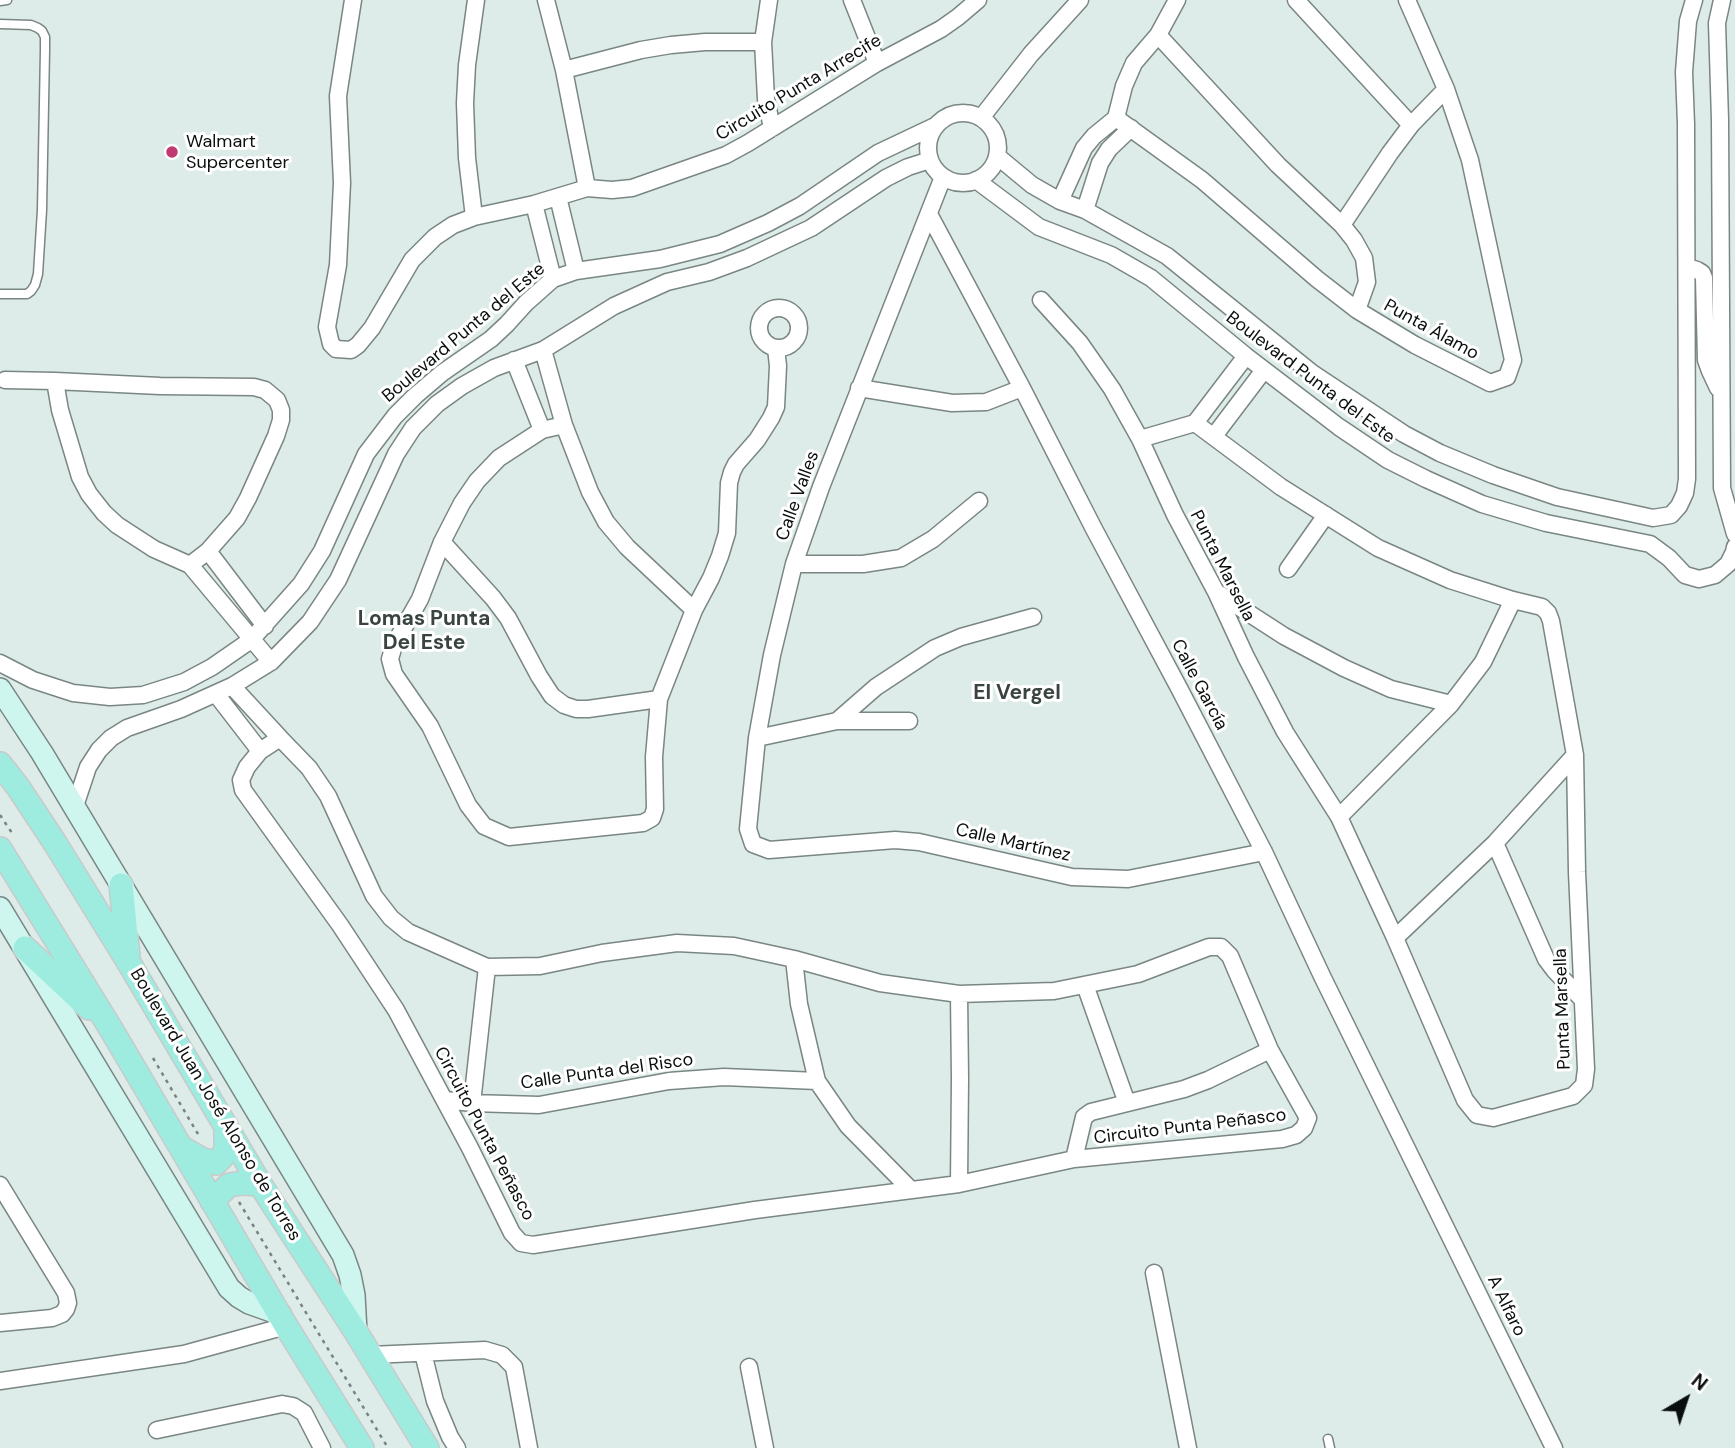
<!DOCTYPE html>
<meta charset="utf-8">
<style>
body{margin:0}
#map{position:relative;width:1735px;height:1448px;overflow:hidden;background:#deece9;font-family:"DM Sans",sans-serif}
canvas{display:block}
.north{position:absolute;left:1651px;top:1364px;width:70px;height:70px;-webkit-text-stroke:5px #fff;paint-order:stroke;rotate:39deg;font-size:19px;font-weight:700;line-height:28px;text-align:center;color:#0a0f0e}
.north::after{content:'';display:block;margin:auto;width:24px;height:32px;background:#0a0f0e;clip-path:polygon(50% 0,100% 100%,50% 72%,0 100%)}
</style>
<div id="map">
<canvas width="1735" height="1448"></canvas>
<div class="north">N</div>
</div>
<script>
const ctx = document.querySelector('canvas').getContext('2d');
ctx.lineJoin = 'round';
const toPath = rows => new Path2D(rows.map(r => 'M' + r).join(''));
function strokePath(path, color, width, dash) { ctx.strokeStyle = color; ctx.lineWidth = width; ctx.lineCap = dash ? 'butt' : 'round'; ctx.setLineDash(dash || []); ctx.stroke(path); }
function write(font, color, halo, rows, align = 'center') {
  ctx.font = font + ' "DM Sans",sans-serif'; ctx.lineWidth = 6; ctx.setLineDash([]); ctx.textBaseline = 'middle'; ctx.strokeStyle = halo; ctx.fillStyle = color; for (const [text, x, y, turn = 0] of rows) {
    ctx.save(); ctx.translate(x, y); ctx.rotate((+turn || 0) * Math.PI / 180); ctx.textAlign = isNaN(turn) ? turn : align; if (halo) ctx.strokeText(text, 0, 0); ctx.fillText(text, 0, 0); ctx.restore();
  }
}
const lane = toPath([
 [0,1,7,0],
 [0,24,31,25,38,28,42,31,45,37,45,50,42,210,38,274,35,285,31,291,27,294,0,294],
 [1328,1439,1330,1448]
]);
const street = toPath([
 [353,0,338,96,342,183,338,265,327,327,331,344,336,349,351,350,358,345,372,328,412,260,435,237,453,225,474,217,534,204,587,188,612,190,632,188,726,155,748,143,877,63,941,29,958,17,978,0],
 [546,0,564,70,587,188],
 [769,0,763,42,766,99,772,128],
 [852,0,877,63],
 [1296,0,1411,125],
 [1722,0,1717,23,1720,120,1722,488,1735,534],
 [1158,35,1278,165,1342,225],
 [564,70,641,50,671,45,705,42,763,42],
 '928 148a35 35 0 1 1 70 0a35 35 0 1 1-70 0Z',
 [981,118,1031,54,1080,0],
 [1116,118,1202,180,1317,279,1357,310,1415,345,1490,383,1507,377,1513,360,1470,160,1446,89,1407,0],
 [1116,118,1124,86,1134,63,1158,35,1177,0],
 [997,156,1032,185,1060,201,1085,210,1167,256,1312,373,1404,434,1440,453,1493,475,1557,497,1653,518,1671,515,1679,506,1685,493,1687,479,1686,124,1684,72,1688,21,1694,0],
 [943,177,821,487,794,564,772,655,757,738,748,829,753,844,769,850,895,840,919,842,1072,877,1128,879,1264,852],
 [976,180,1039,227,1111,255,1151,278,1246,356,1339,427,1388,460,1426,479,1482,504,1546,523,1650,544,1669,558,1685,575,1699,579,1715,575,1728,564,1734,552,1735,547],
 [558,197,576,271],
 [1060,201,1084,148,1094,136,1116,118],
 [534,204,553,279],
 [1085,210,1100,163,1109,149,1131,128],
 [929,214,1022,388,1094,529,1179,688,1264,852,1322,976,1554,1448],
 [474,217,467,158,465,103,467,65,476,0],
 [1687,267,1697,270,1702,273,1704,278,1706,360,1710,371,1718,388],
 [1041,300,1080,343,1112,389,1140,439],
 '759 328a20 20 0 1 1 40 0a20 20 0 1 1-40 0Z',
 [1357,310,1367,282,1364,258,1354,240,1342,225,1390,153,1411,125,1446,89],
 [543,350,564,425],
 [514,360,542,430],
 [5,380,55,381,160,386,254,387,265,390,277,400,281,410,281,420,276,436,248,498,237,518,208,551,190,565,154,549,117,525,104,513,89,494,80,477,60,410,55,381],
 [859,388,952,403,986,402,1022,388],
 [1195,423,1281,487,1378,548,1450,580,1513,600,1542,607,1548,613,1551,621,1575,755,1577,872,1586,1069,1584,1085,1573,1096,1493,1118,1477,1115,1465,1100,1395,938,1339,817,1285,732,1246,657,1216,592,1175,515,1140,439,1195,423,1246,356],
 [1214,436,1264,370],
 [442,542,493,598,508,618,539,676,552,696,564,705,576,709,588,709,659,699],
 [208,551,265,626],
 [794,564,863,564,901,558,933,539,979,501],
 [190,565,271,662],
 [1288,569,1326,515],
 [1216,592,1284,636,1344,668,1391,689,1451,704,1483,662,1513,600],
 [694,610,627,547,606,522,590,492,564,425,542,430,499,458,477,481,462,503,442,542,420,599,394,645,390,659,394,674,430,726,468,805,484,826,509,837,643,823,652,818,655,809,654,757,659,699,694,610,711,578,720,556,727,533,729,483,732,472,736,464,757,440,771,418,776,407,778,366,776,348],
 [0,663,33,680,73,693,110,697,143,695,184,682,212,667,251,640,301,584,322,551,366,454,395,416,415,396,442,373,491,339,507,324,526,303,553,279,576,271,660,259,720,244,768,223,800,206,878,153,935,126],
 [232,686,280,738],
 [216,694,260,751],
 [837,721,909,721],
 [280,738,309,768,328,796,374,896,391,918,408,932,487,967,540,966,602,953,677,943,734,946,794,959,880,983,959,994,1054,991,1138,974,1209,947,1221,947,1230,956,1270,1050,1308,1118,1304,1128,1296,1135,1282,1139,1074,1159,959,1184,755,1210,533,1245,521,1243,512,1233,470,1148,396,1010,340,925,243,790,241,780,247,767,260,751,280,738],
 [757,738,837,721,876,687,935,648,961,637,1033,617],
 [74,809,88,767,99,750,111,738,127,728,181,709,232,686,271,662,310,622,338,580,396,454,413,428,437,404,462,386,494,368,543,350,614,306,667,282,709,272,747,258,811,228,886,178,908,167,930,160],
 [1339,817,1451,704],
 [1495,843,1546,959,1555,971,1582,999],
 [1395,938,1495,843,1575,755],
 [794,959,799,1004,817,1081,848,1126,911,1190],
 [1085,985,1127,1103],
 [959,994,960,1079,959,1184],
 [445,1100,472,1103,539,1105,669,1081,724,1077,817,1081],
 [472,1103,487,967],
 [1074,1159,1084,1117,1091,1112,1184,1089,1208,1080,1270,1050],
 [0,1185,66,1293,68,1303,66,1309,62,1314,52,1318,0,1323],
 [1154,1273,1188,1448],
 [423,1353,435,1401,450,1437,457,1448],
 [370,1355,485,1350,502,1355,514,1367,529,1448],
 [749,1367,765,1448],
 [0,1381,184,1354,286,1326],
 [157,1430,282,1404,293,1406,304,1413,322,1448]
]);
const secondary = toPath([
 [0,689,42,753,343,1255,350,1275,354,1295,356,1332],
 [0,908,229,1288,239,1297,249,1303,280,1314]
]);
const primary = toPath([
 [0,764,18,787,55,843,129,963,260,1184,356,1332,427,1448],
 [0,849,111,1029,286,1326,362,1448],
 [121,885,128,956],
 [25,948,89,1008],
 [182,1148,203,1160,216,1163,222,1157,226,1149,226,1126],
 [212,1201,229,1185,242,1183,260,1184]
]);
strokePath(lane, '#798683', 11);
strokePath(street, '#798683', 19);
strokePath(secondary, '#798683', 24);
strokePath(primary, '#c9caca', 26);
strokePath(toPath([
 [0,815,12,833],
 [153,1058,198,1134],
 [239,1202,388,1448]
]), '#798381', 2.5, [3.5, 5]);
strokePath(lane, '#fff', 8);
strokePath(street, '#fff', 16);
strokePath(secondary, '#cef6ef', 21);
strokePath(primary, '#9decdf', 23);
for (const [x, y, r, color] of [
 [172,152,7,"#c23870"]
]) { const dot = new Path2D(); dot.arc(x, y, r, 0, 2 * Math.PI); ctx.fillStyle = color; ctx.fill(dot); strokePath(dot, '#fff', 2.5); }
write('18px', '#0a0f0e', '#fff', [
 ["Circuito Punta Arrecife",799,88,-31],
 ["Punta Álamo",1431,330,29],
 ["Boulevard Punta del Este",464,333,-40],
 ["Boulevard Punta del Este",1310,378,37],
 ["Calle Valles",798,496,-70],
 ["Punta Marsella",1222,566,63],
 ["Calle García",1199,685,62],
 ["Calle Martínez",1013,843,13],
 ["Punta Marsella",1563,1009,-92],
 ["Calle Punta del Risco",607,1072,-8],
 ["Boulevard Juan José Alonso de Torres",215,1105,59],
 ["Circuito Punta Peñasco",1190,1127,-7],
 ["Circuito Punta Peñasco",484,1134,62],
 ["A Alfaro",1506,1306,64]
]);
write('18px', '#0a0f0e', '#fff', [
 ["Walmart",186,142],
 ["Supercenter",186,163]
], 'left');
write('bold 21px', '#394441', '#fff', [
 ["Lomas Punta",424,619],
 ["Del Este",424,643],
 ["El Vergel",1017,693]
]);
</script>
